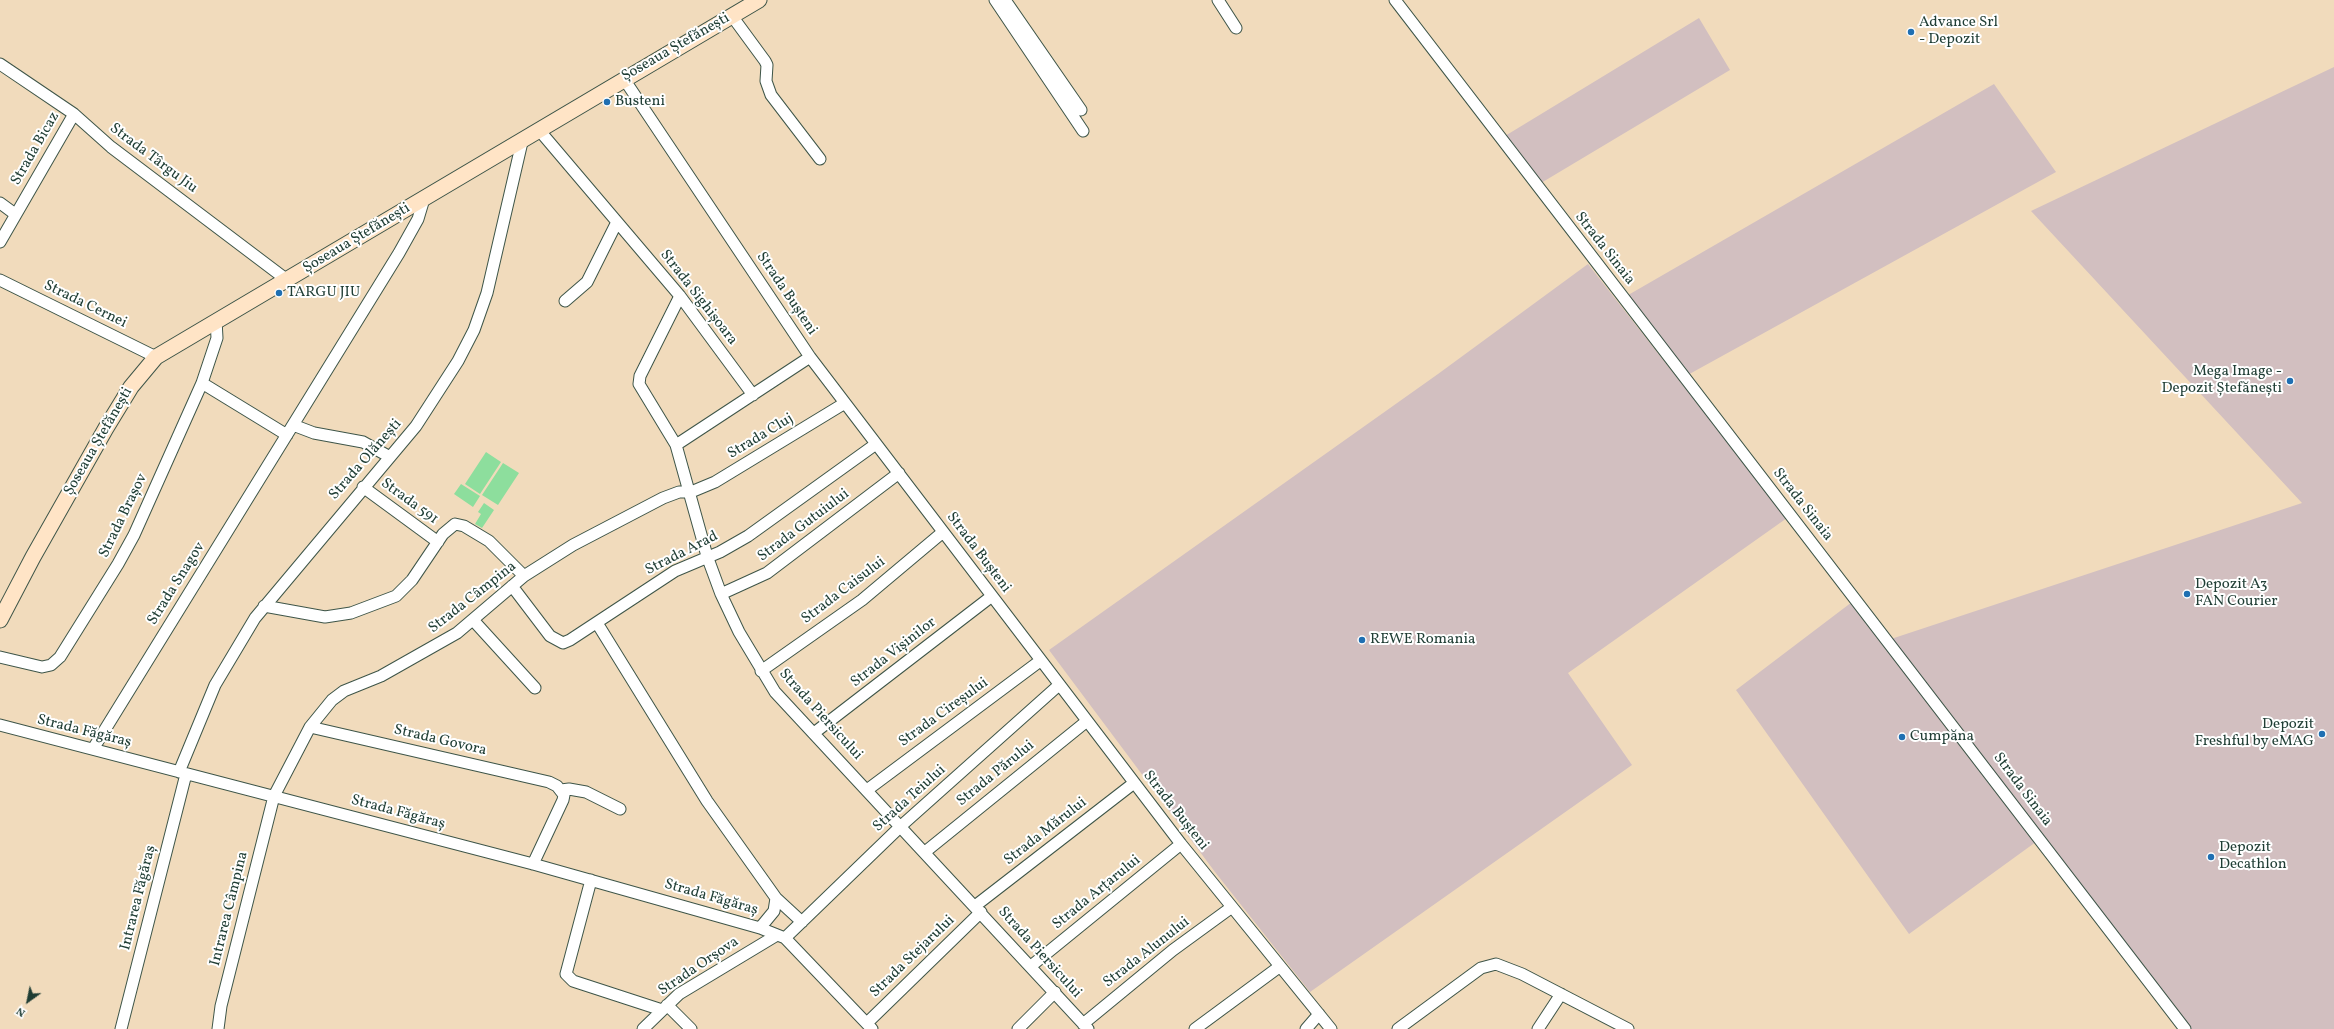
<!DOCTYPE html>
<meta charset="utf-8">
<style>
body{margin:0}
#map{position:relative;width:2334px;height:1029px;overflow:hidden;background:#f1dbbc;font-family:Vollkorn,serif}
canvas{display:block}
.north{position:absolute;left:8px;top:981px;width:40px;height:40px;-webkit-text-stroke:3px #fff;paint-order:stroke;rotate:213deg;font-size:11px;font-weight:700;line-height:16px;text-align:center;color:#1f3d34}
.north::after{content:'';display:block;margin:auto;width:14px;height:18px;background:#1f3d34;clip-path:polygon(50% 0,100% 100%,50% 72%,0 100%)}
</style>
<div id="map">
<canvas width="2334" height="1029"></canvas>
<div class="north">N</div>
</div>
<script>
const ctx = document.querySelector('canvas').getContext('2d');
ctx.lineJoin = 'round';
function fillPath(path, color) { ctx.fillStyle = color; ctx.fill(path, 'evenodd'); }
const toPath = rows => new Path2D(rows.map(r => 'M' + r).join(''));
function strokePath(path, color, width, dash) { ctx.strokeStyle = color; ctx.lineWidth = width; ctx.lineCap = dash ? 'butt' : 'round'; ctx.setLineDash(dash || []); ctx.stroke(path); }
function write(font, color, halo, rows, align = 'center') {
  ctx.font = font + ' Vollkorn,serif'; ctx.lineWidth = 4; ctx.setLineDash([]); ctx.textBaseline = 'middle'; ctx.strokeStyle = halo; ctx.fillStyle = color; for (const [text, x, y, turn = 0] of rows) {
    ctx.save(); ctx.translate(x, y); ctx.rotate((+turn || 0) * Math.PI / 180); ctx.textAlign = isNaN(turn) ? turn : align; if (halo) ctx.strokeText(text, 0, 0); ctx.fillText(text, 0, 0); ctx.restore();
  }
}
fillPath(toPath([
 [1699,18,1730,70,1536,186,1500,139],
 [2334,67,2334,1029,2185,1029,2040,839,1909,934,1736,690,1856,599,1888,640,2302,503,2031,211],
 [1994,84,2056,172,1684,377,1623,298],
 [1588,264,1787,518,1568,673,1632,765,1310,992,1215,872,1049,650,1438,374]
]), '#d2bfc0');
fillPath(toPath([
 [486,452,501,462,480,494,465,484],
 [503,463,519,473,498,505,482,495],
 [461,484,480,496,473,507,454,494],
 [484,503,494,510,482,528,475,524,481,514,478,512]
]), '#8dde9d');
const minor = toPath([
 [995,0,1083,131],
 [1005,0,1081,110],
 [1218,0,1236,28],
 [1395,0,2185,1029],
 [732,16,765,61,767,65,766,81,771,95,820,159],
 [0,64,74,114,111,147,287,280],
 [624,79,810,357,1181,844,1331,1029],
 [539,130,680,296,753,395],
 [0,203,15,214],
 [0,242,74,114],
 [0,280,156,357],
 [680,296,640,376,639,384,676,445,707,556,721,594,739,632,775,692,1088,1029],
 [565,301,587,282,617,222],
 [202,383,287,435],
 [293,425,314,433,363,442,390,457],
 [676,445,810,357],
 [363,487,438,542],
 [512,586,550,636,563,643,570,640,675,571,720,552,748,536,876,444],
 [721,594,767,573,899,473],
 [264,606,325,617,351,613,396,596,412,580,443,534,455,524,464,526,489,541,524,576],
 [473,620,535,688],
 [597,623,707,801,776,898,774,911,760,928],
 [0,657,42,667,51,665,60,657,118,564,134,535,202,383,217,338,216,320],
 [761,671,862,600,943,532],
 [0,725,533,864,760,928,785,938,872,1029],
 [310,727,549,782,557,786,564,795,563,800,533,864],
 [814,733,992,596],
 [93,749,399,253,418,219,424,199],
 [179,772,215,685,255,618,416,426,458,361,474,330,487,293,522,142],
 [561,790,569,789,586,792,620,809],
 [867,790,1040,661],
 [925,852,1087,721],
 [591,880,566,974,573,981,662,1010],
 [776,898,802,922],
 [975,906,1134,783],
 [785,938,901,826,1059,685],
 [1031,966,1181,844],
 [667,1005,691,1029],
 [867,1023,981,912],
 [1083,1024,1173,950,1232,907],
 [121,1029,186,774],
 [218,1029,221,1006,274,796,310,727,332,700,344,691,381,676,457,633,524,576,573,545,663,498,679,492,691,492,715,482,845,403],
 [643,1029,679,994,777,935],
 [1018,1029,1055,992],
 [1195,1029,1279,967],
 [1306,1029,1319,1014],
 [1398,1029,1481,968,1496,964,1522,974,1628,1029],
 [1538,1029,1561,994]
]);
const secondary = toPath([
 [0,620,33,557,106,428,131,387,156,357,759,0]
]);
strokePath(minor, '#3e5548', 13);
strokePath(secondary, '#3e5548', 17);
strokePath(minor, '#fff', 11);
strokePath(secondary, '#ffe4c6', 15);
for (const [x, y, r, color] of [
 [1911,32,4,"#1f6fb2"],
 [607,102,4,"#1f6fb2"],
 [279,293,4,"#1f6fb2"],
 [2290,381,4,"#1f6fb2"],
 [2187,594,4,"#1f6fb2"],
 [1362,640,4,"#1f6fb2"],
 [2322,734,4,"#1f6fb2"],
 [1902,737,4,"#1f6fb2"],
 [2211,857,4,"#1f6fb2"]
]) { const dot = new Path2D(); dot.arc(x, y, r, 0, 2 * Math.PI); ctx.fillStyle = color; ctx.fill(dot); strokePath(dot, '#fff', 1.5); }
write('15px', '#1f3d34', '#fff', [
 ["Advance Srl",1919,23],
 ["- Depozit",1919,40],
 ["Busteni",615,102],
 ["TARGU JIU",287,293],
 ["Mega Image -",2282,372,"right"],
 ["Depozit Ștefănești",2282,389,"right"],
 ["Depozit A3",2195,585],
 ["FAN Courier",2195,602],
 ["REWE Romania",1370,640],
 ["Depozit",2314,725,"right"],
 ["Freshful by eMAG",2314,742,"right"],
 ["Cumpăna",1910,737],
 ["Depozit",2219,848],
 ["Decathlon",2219,865]
], 'left');
write('15px', '#1f3d34', '#fff', [
 ["Șoseaua Ștefănești",676,48,-30],
 ["Strada Bicaz",36,149,-60],
 ["Strada Târgu Jiu",153,159,37],
 ["Șoseaua Ștefănești",357,239,-31],
 ["Strada Sinaia",1604,249,52],
 ["Strada Bușteni",786,294,56],
 ["Strada Sighișoara",698,298,52],
 ["Strada Cernei",85,305,26],
 ["Strada Cluj",761,437,-31],
 ["Șoseaua Ștefănești",99,442,-60],
 ["Strada Olănești",366,460,-49],
 ["Strada 591",409,502,36],
 ["Strada Sinaia",1802,505,52],
 ["Strada Brașov",124,516,-64],
 ["Strada Gutuiului",804,526,-37],
 ["Strada Bușteni",978,553,53],
 ["Strada Arad",682,554,-27],
 ["Strada Snagov",177,584,-58],
 ["Strada Caisului",844,591,-37],
 ["Strada Câmpina",473,598,-38],
 ["Strada Vișinilor",894,653,-38],
 ["Strada Cireșului",944,713,-36],
 ["Strada Piersicului",820,715,48],
 ["Strada Făgăraș",84,732,14],
 ["Strada Govora",440,741,13],
 ["Strada Părului",996,774,-39],
 ["Strada Sinaia",2022,790,53],
 ["Strada Teiului",910,799,-42],
 ["Strada Bușteni",1175,811,52],
 ["Strada Făgăraș",398,813,15],
 ["Strada Mărului",1046,832,-38],
 ["Strada Arțarului",1097,893,-39],
 ["Intrarea Făgăraș",139,898,-76],
 ["Strada Făgăraș",711,898,16],
 ["Intrarea Câmpina",230,909,-76],
 ["Strada Piersicului",1039,953,48],
 ["Strada Alunului",1147,953,-38],
 ["Strada Stejarului",913,957,-44],
 ["Strada Orșova",699,967,-34]
]);
</script>
